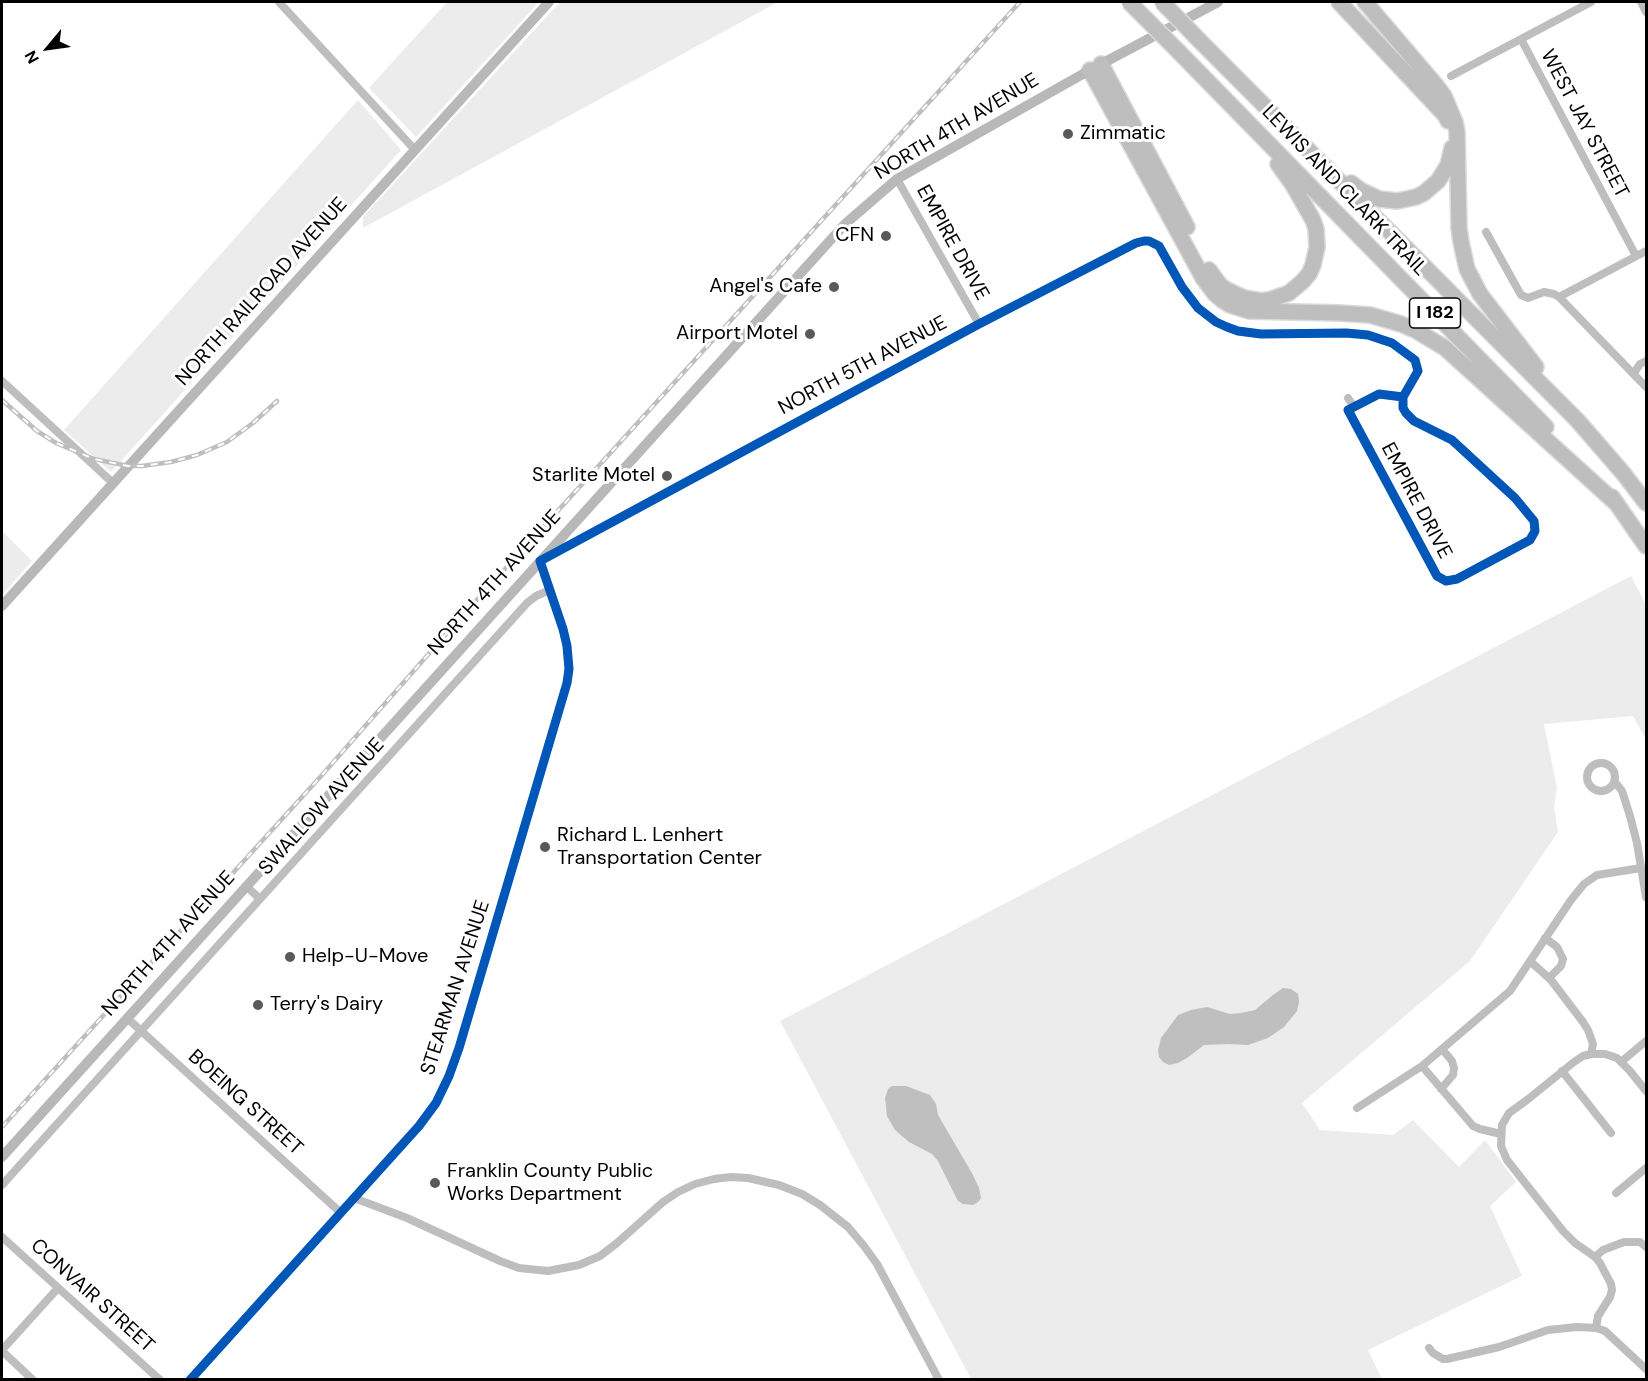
<!DOCTYPE html>
<style>
body{margin:0}
#map{position:relative;width:1648px;height:1381px;overflow:hidden;background:#fff;font-family:"DM Sans",sans-serif}
canvas{display:block}
.frame{position:absolute;inset:0;border:3px solid #000;pointer-events:none}
.north{position:absolute;left:18px;top:18px;width:60px;height:60px;-webkit-text-stroke:4px #fff;paint-order:stroke;rotate:241deg;font-size:16px;font-weight:700;line-height:24px;text-align:center;color:#000}
.north::after{content:'';display:block;margin:auto;width:21px;height:27px;background:#000;clip-path:polygon(50% 0,100% 100%,50% 72%,0 100%)}
</style>
<div id="map">
<canvas width="1648" height="1381"></canvas>
<div class="frame"></div>
<div class="north">N</div>
</div>
<script>
const ctx = document.querySelector('canvas').getContext('2d');
ctx.lineJoin = 'round';
function fillPath(path, color) { ctx.fillStyle = color; ctx.fill(path, 'evenodd'); }
const toPath = rows => new Path2D(rows.map(r => 'M' + r).join(''));
function strokePath(path, color, width, dash) { ctx.strokeStyle = color; ctx.lineWidth = width; ctx.lineCap = dash ? 'butt' : 'round'; ctx.setLineDash(dash || []); ctx.stroke(path); }
function write(font, color, halo, rows, align = 'center') {
  ctx.font = font + ' "DM Sans",sans-serif'; ctx.lineWidth = 6; ctx.setLineDash([]); ctx.textBaseline = 'middle'; ctx.strokeStyle = halo; ctx.fillStyle = color; for (const [text, x, y, turn = 0] of rows) {
    ctx.save(); ctx.translate(x, y); ctx.rotate((+turn || 0) * Math.PI / 180); ctx.textAlign = isNaN(turn) ? turn : align; if (halo) ctx.strokeText(text, 0, 0); ctx.fillText(text, 0, 0); ctx.restore();
  }
}
fillPath(toPath([
 [447,2,539,2,416,137,369,88],
 [560,2,778,2,363,228,363,217],
 [358,100,401,150,111,472,64,430],
 [2,531,32,561,2,595],
 [1631,576,1646,605,1646,740,1633,716,1544,724,1557,788,1554,807,1558,832,1470,961,1302,1103,1320,1130,1393,1135,1413,1120,1459,1167,1485,1140,1516,1182,1490,1206,1522,1276,1368,1350,1382,1379,971,1379,780,1021]
]), '#ececec');
fillPath(toPath([
 [1283,988,1291,989,1298,994,1299,1002,1297,1011,1284,1027,1268,1038,1248,1045,1229,1044,1204,1045,1187,1058,1178,1063,1169,1065,1163,1062,1159,1057,1158,1050,1161,1038,1178,1015,1191,1010,1207,1007,1230,1014,1241,1013,1255,1010,1273,995],
 [892,1086,906,1086,930,1095,936,1104,938,1115,973,1175,979,1188,981,1198,978,1202,973,1205,963,1204,958,1201,938,1161,932,1154,909,1142,895,1130,887,1116,885,1098,888,1089]
]), '#bfbfbf');
const highway = toPath([
 [1339,2,1445,115,1448,121],
 [1365,2,1435,84,1444,96,1455,122,1457,132,1459,228,1461,242,1467,269,1480,294,1536,367],
 [1200,41,1578,421,1623,473,1646,503],
 [1179,52,1546,427],
 [1101,64,1187,227],
 [1090,70,1203,278,1215,294,1222,300,1230,305,1249,311,1339,313,1370,315,1401,324,1417,331,1445,348,1617,504],
 [1351,183,1362,191,1379,199,1397,201,1416,197,1424,193,1438,181,1448,165,1452,148],
 [1209,270,1220,285,1227,290,1244,298,1262,301,1272,299,1289,293,1303,281,1309,274,1313,265,1317,247,1316,229,1313,220,1293,185,1278,164],
 [1612,497,1646,546]
]);
strokePath(highway, '#dbdbdb', 18);
strokePath(toPath([
 [279,2,415,150],
 [1641,2,1646,12],
 [1521,39,1636,256],
 [1451,76,1591,2],
 [897,179,979,324],
 [1486,232,1521,295,1528,298,1544,292,1554,294,1559,297,1646,387],
 [1559,297,1646,251],
 [1634,373,1640,364,1646,361],
 [2,381,113,483],
 [1348,398,1354,407],
 '1587 777a14 14 0 1 1 28 0a14 14 0 1 1-28 0Z',
 [1615,782,1622,791,1630,816,1637,843,1646,897],
 [246,886,260,899],
 [1545,938,1557,947,1563,959,1561,966,1549,978],
 [1530,961,1551,980,1583,1022,1588,1030,1593,1044,1591,1054],
 [127,1018,341,1213],
 [1621,1062,1646,1041],
 [1422,1066,1473,1126,1480,1129,1501,1134],
 [1562,1071,1611,1133],
 [1441,1089,1453,1075,1454,1068,1452,1061,1442,1049],
 [1357,1108,1422,1066,1510,991,1571,900,1584,884,1597,875,1641,868],
 [2,1185,527,603,536,596,550,590],
 [1616,1193,1646,1168],
 [354,1198,407,1218,500,1261,519,1268,548,1271,579,1265,600,1256,617,1243,663,1202,678,1192,695,1184,714,1179,731,1177,748,1178,779,1185,802,1194,820,1205,848,1227,864,1246,877,1264,939,1380],
 [2,1237,160,1380],
 [1595,1257,1603,1250,1624,1242,1640,1242,1646,1247],
 [1596,1328,1598,1316,1610,1297,1612,1290,1611,1284,1600,1263,1595,1257,1575,1243,1563,1231,1507,1160,1501,1146,1502,1125,1509,1113,1527,1100,1574,1062,1583,1056,1591,1054,1605,1054,1617,1058,1630,1071,1646,1091],
 [1429,1348,1433,1353,1443,1359,1447,1359,1499,1347,1548,1330,1577,1327,1596,1328,1605,1331,1646,1369],
 [2,1350,58,1288],
 [2,1351,33,1380],
 [190,1380,419,1126,436,1103,449,1076,459,1048,567,683,569,669,567,646,563,629,540,561,979,324,1136,243,1144,241,1149,241,1159,246,1182,287,1198,308,1216,322,1227,327,1238,331,1261,334,1346,333,1368,335,1392,343,1415,360,1418,371,1403,397,1403,408,1406,413,1414,421,1452,440,1515,498,1534,521,1535,531,1530,540,1457,579,1446,581,1437,576,1348,410,1379,394,1403,397]
]), '#bebebe', 8);
strokePath(toPath([
 [2,606,549,2],
 [2,1157,845,224,897,179,1090,70,1218,2]
]), '#b8b8b8', 10);
strokePath(highway, '#bebebe', 15);
const rail = toPath([
 [2,400,37,431,56,443,94,459,128,466,142,466,171,462,197,455,227,442,253,423,277,401],
 [2,1127,322,775,455,624,1020,2]
]);
strokePath(rail, '#bebebe', 4.5);
strokePath(rail, '#fff', 2, [7]);
const highwayBridge = toPath([
 [1129,2,1179,52],
 [1162,2,1200,41]
]);
strokePath(highwayBridge, '#dbdbdb', 18, []);
strokePath(highwayBridge, '#bebebe', 15);
strokePath(toPath([
 [190,1380,419,1126,436,1103,449,1076,459,1048,567,683,569,669,567,646,563,629,540,561,979,324,1136,243,1144,241,1149,241,1159,246,1182,287,1198,308,1216,322,1227,327,1238,331,1261,334,1346,333,1368,335,1392,343,1415,360,1418,371,1403,397,1403,408,1406,413,1414,421,1452,440,1515,498,1534,521,1535,531,1530,540,1457,579,1446,581,1437,576,1348,410,1379,394,1403,397]
]), '#0057b8', 9);
for (const [x, y, r, color] of [
 [1068,134,6,"#595959"],
 [886,236,6,"#595959"],
 [834,287,6,"#595959"],
 [810,334,6,"#595959"],
 [667,476,6,"#595959"],
 [545,847,6,"#595959"],
 [290,957,6,"#595959"],
 [258,1005,6,"#595959"],
 [435,1183,6,"#595959"]
]) { const dot = new Path2D(); dot.arc(x, y, r, 0, 2 * Math.PI); ctx.fillStyle = color; ctx.fill(dot); strokePath(dot, '#fff', 2); }
for (const [x, y, w] of [
 [1435,313,51]
]) { const box = new Path2D(); box.roundRect(x - w / 2, y - 15, w, 30, 4.5); ctx.fillStyle = '#fff'; ctx.fill(box); strokePath(box, '#000', 1.5); }
write('bold 18px', '#000', null, [
 ["I 182",1435,313]
]);
write('20px', '#000', '#fff', [
 ["WEST JAY STREET",1584,124,62],
 ["NORTH 4TH AVENUE",957,127,-31],
 ["LEWIS AND CLARK TRAIL",1344,191,46],
 ["EMPIRE DRIVE",952,243,61],
 ["NORTH RAILROAD AVENUE",262,292,-48],
 ["NORTH 5TH AVENUE",863,366,-28],
 ["EMPIRE DRIVE",1416,501,62],
 ["NORTH 4TH AVENUE",495,583,-48],
 ["SWALLOW AVENUE",322,807,-48],
 ["NORTH 4TH AVENUE",169,944,-48],
 ["STEARMAN AVENUE",456,988,-72],
 ["BOEING STREET",245,1103,42],
 ["CONVAIR STREET",92,1296,42]
]);
write('20px', '#000', '#fff', [
 ["Zimmatic",1080,134],
 ["CFN",874,236,"right"],
 ["Angel's Cafe",822,287,"right"],
 ["Airport Motel",798,334,"right"],
 ["Starlite Motel",655,476,"right"],
 ["Richard L. Lenhert",557,836],
 ["Transportation Center",557,859],
 ["Help-U-Move",302,957],
 ["Terry's Dairy",270,1005],
 ["Franklin County Public",447,1172],
 ["Works Department",447,1195]
], 'left');
</script>
